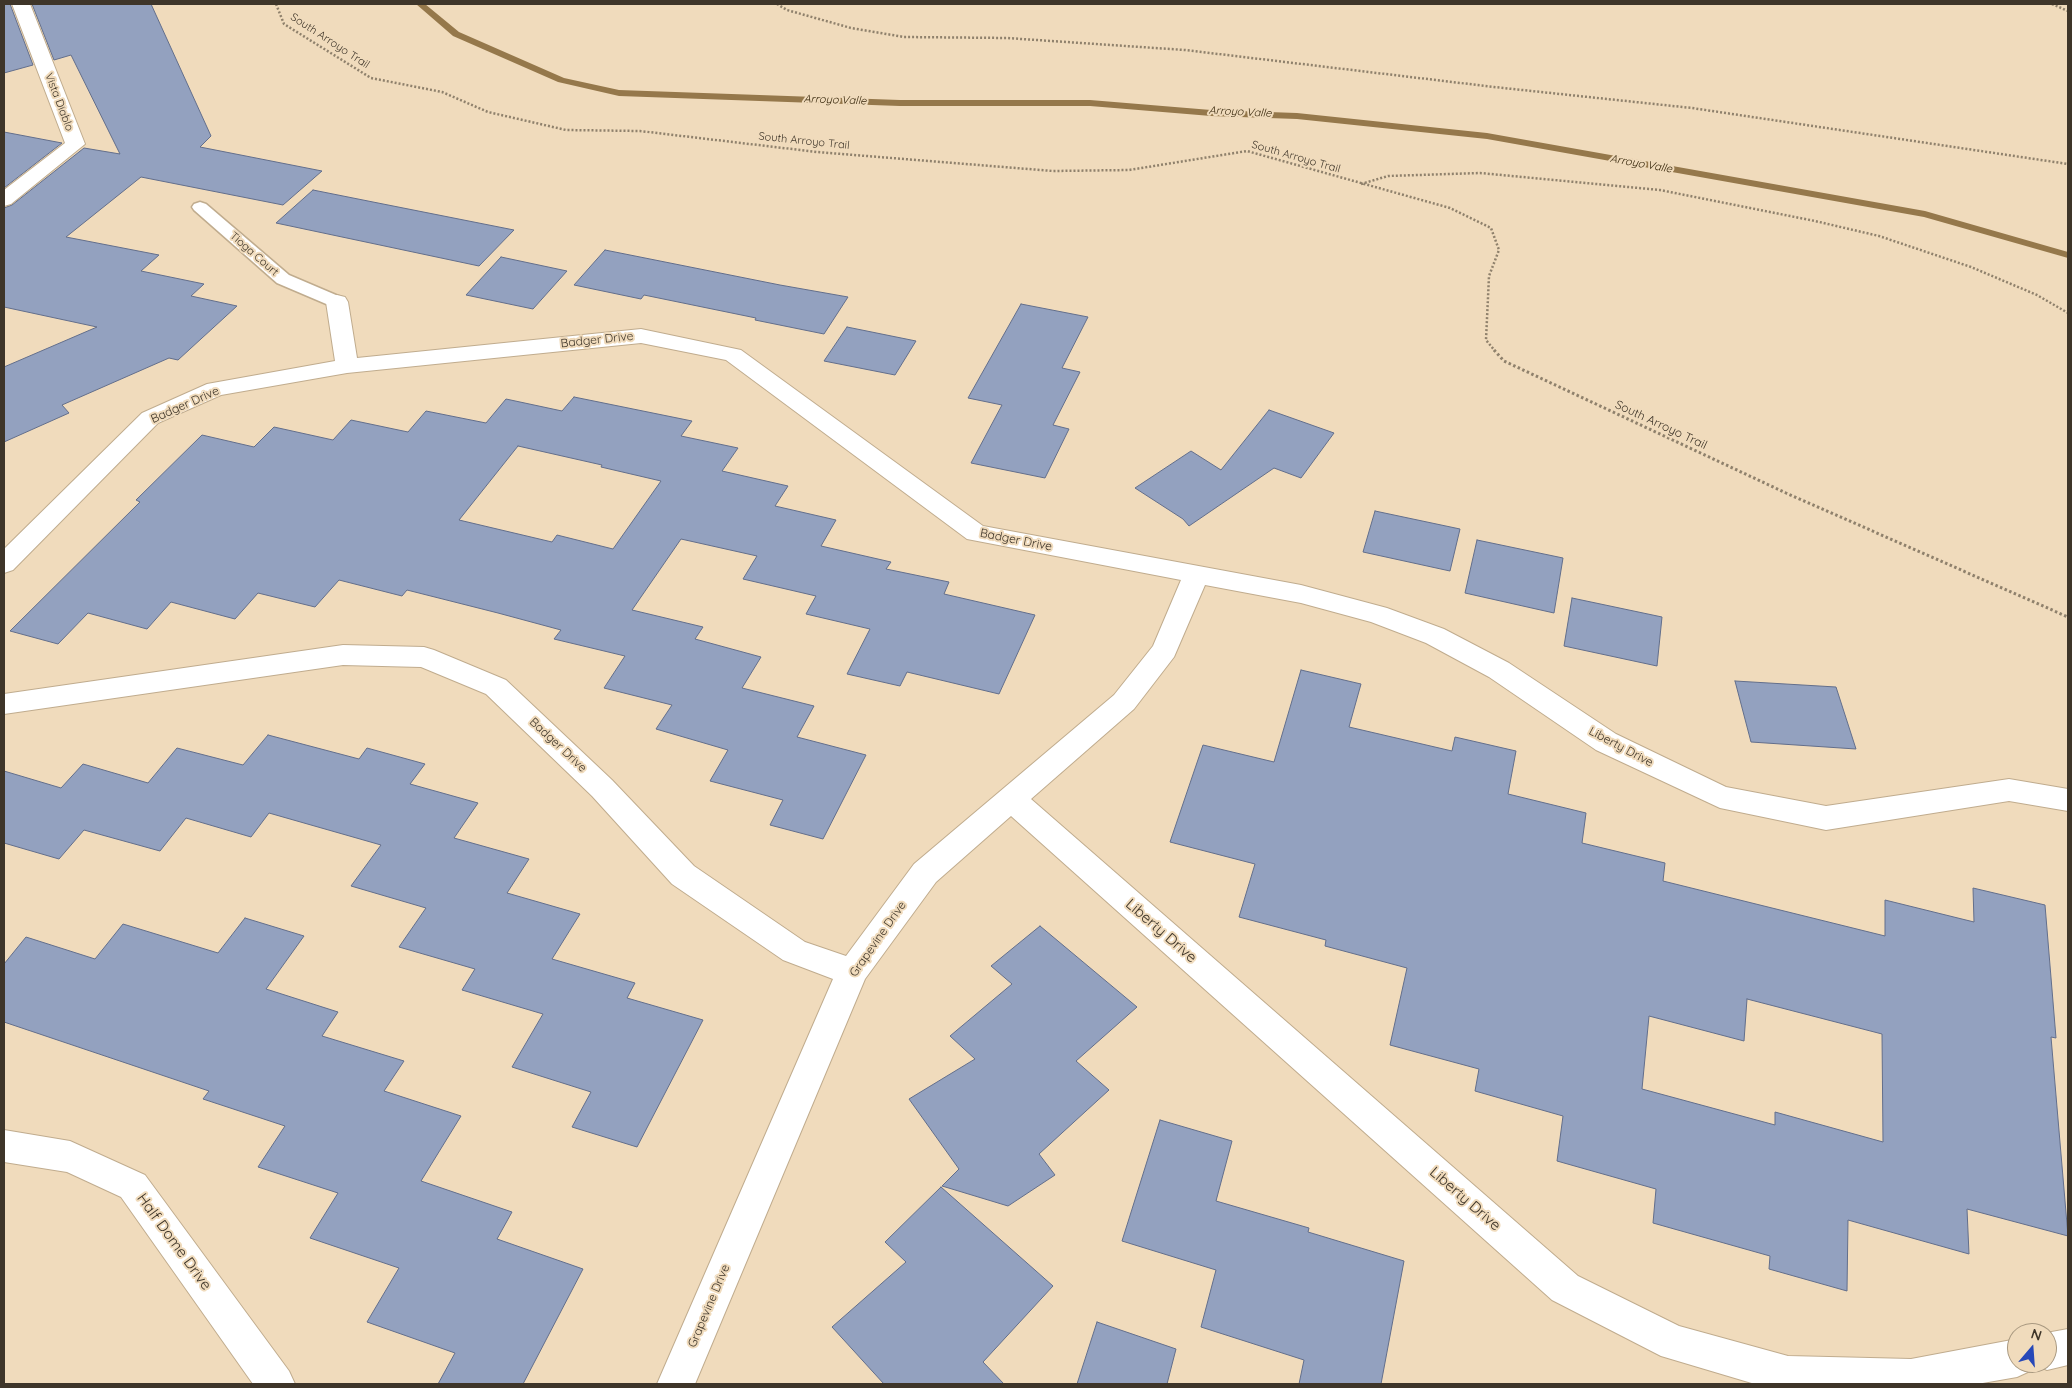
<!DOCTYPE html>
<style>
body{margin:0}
#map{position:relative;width:2072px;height:1388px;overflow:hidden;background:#f0dbbc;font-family:Quicksand,sans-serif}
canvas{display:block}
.frame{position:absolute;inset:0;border:5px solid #3e3529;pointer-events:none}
.north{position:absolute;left:2007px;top:1323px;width:50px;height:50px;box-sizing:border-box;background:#f0dbbc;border:1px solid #a99981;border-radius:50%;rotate:18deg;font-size:14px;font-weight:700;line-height:20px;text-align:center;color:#3e3529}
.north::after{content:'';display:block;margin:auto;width:18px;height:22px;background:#2748b8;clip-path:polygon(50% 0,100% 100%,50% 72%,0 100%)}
</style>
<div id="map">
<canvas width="2072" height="1388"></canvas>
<div class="frame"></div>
<div class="north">N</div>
</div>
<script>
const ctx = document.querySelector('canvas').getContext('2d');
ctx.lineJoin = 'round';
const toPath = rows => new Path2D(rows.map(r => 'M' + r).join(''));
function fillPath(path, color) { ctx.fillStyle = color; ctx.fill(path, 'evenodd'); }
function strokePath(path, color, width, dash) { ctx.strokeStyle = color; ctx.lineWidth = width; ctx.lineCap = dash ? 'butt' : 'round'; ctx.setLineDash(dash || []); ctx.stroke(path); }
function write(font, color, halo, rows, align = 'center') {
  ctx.font = font + ' Quicksand,sans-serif'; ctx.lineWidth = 4; ctx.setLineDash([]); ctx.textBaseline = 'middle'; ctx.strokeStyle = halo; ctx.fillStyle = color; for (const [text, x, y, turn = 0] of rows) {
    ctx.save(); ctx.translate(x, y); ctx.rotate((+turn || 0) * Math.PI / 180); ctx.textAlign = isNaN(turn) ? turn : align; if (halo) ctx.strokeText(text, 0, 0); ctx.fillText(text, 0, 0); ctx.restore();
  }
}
fillPath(toPath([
 [416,4,425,4,459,32,564,78,619,90,900,100,1090,100,1211,110,1297,113,1487,133,1925,211,2068,252,2068,258,1924,217,1487,139,1297,119,1211,116,1090,106,900,106,619,96,558,82,453,36,416,4]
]), '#95784b');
const building = toPath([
 [4,4,10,4,33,65,4,73,4,4],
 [32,4,151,4,211,136,200,147,322,171,283,205,141,177,66,237,159,255,141,271,204,284,191,296,237,306,178,360,169,358,62,405,69,413,4,442,4,367,97,327,4,307,4,208,12,205,84,148,120,154,71,55,54,60,32,4],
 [4,132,62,143,4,188,4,132],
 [313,190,373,202,514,230,479,266,276,223,313,190],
 [605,250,780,285,848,297,824,334,755,320,756,318,644,295,641,299,574,285,605,250],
 [501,257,567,271,533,309,466,295,501,257],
 [1021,304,1088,317,1062,368,1080,372,1053,425,1069,429,1045,478,971,463,1002,405,968,398,1021,304],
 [847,327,916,341,895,375,824,361,847,327],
 [574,397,692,421,681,436,738,448,722,471,788,486,775,506,836,520,821,546,891,562,886,569,949,582,944,594,1035,615,999,694,907,672,900,686,847,674,870,629,806,614,816,596,743,579,757,556,681,539,632,610,703,627,695,639,761,657,742,688,814,706,797,737,866,755,823,839,770,825,783,800,710,781,728,750,656,729,672,705,604,688,625,656,554,639,561,630,498,613,407,590,402,596,339,580,315,607,258,593,235,619,171,602,147,629,88,613,58,644,10,631,140,502,136,500,202,435,254,447,274,427,333,440,351,420,408,432,426,411,486,423,506,399,562,411,574,397],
 [518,446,602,465,601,467,661,481,613,549,557,535,552,542,459,520,518,446],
 [1269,410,1334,433,1301,478,1274,468,1189,526,1183,519,1135,488,1191,451,1221,470,1269,410],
 [1375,511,1460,529,1450,571,1363,552,1375,511],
 [1477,540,1563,558,1554,613,1465,593,1477,540],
 [1572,598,1662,617,1657,666,1564,646,1572,598],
 [1301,670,1361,684,1349,727,1452,751,1455,737,1516,751,1508,794,1586,813,1582,843,1665,863,1663,881,1885,936,1885,900,1974,922,1973,888,2045,905,2056,1038,2051,1037,2068,1236,1967,1209,1969,1254,1848,1220,1847,1291,1769,1269,1770,1256,1653,1223,1656,1189,1557,1161,1563,1116,1475,1091,1479,1069,1390,1045,1407,968,1325,946,1326,940,1239,917,1255,864,1170,842,1203,745,1274,762,1301,670],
 [1747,999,1882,1034,1883,1142,1775,1112,1775,1125,1642,1089,1649,1016,1744,1041,1747,999],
 [1735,681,1836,687,1856,749,1751,742,1735,681],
 [268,735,359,759,367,748,425,764,410,784,478,803,454,838,529,859,507,893,580,914,552,959,635,983,627,998,703,1020,637,1147,572,1127,591,1092,512,1067,543,1014,462,990,475,969,399,947,426,908,351,886,381,845,269,813,251,837,186,818,160,851,84,830,59,859,4,843,4,771,61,788,83,764,148,783,177,748,243,765,268,735],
 [245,918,304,936,266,989,338,1012,322,1036,404,1061,384,1091,461,1116,421,1181,512,1212,497,1239,583,1269,523,1384,438,1384,455,1353,367,1322,399,1268,310,1238,338,1193,258,1167,285,1126,203,1099,209,1091,4,1022,4,964,26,937,95,959,123,924,218,953,245,918],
 [1040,926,1137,1007,1076,1061,1109,1090,1039,1154,1055,1175,1008,1206,942,1186,959,1169,909,1099,975,1059,950,1036,1012,984,991,966,1040,926],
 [1160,1120,1232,1141,1216,1201,1309,1228,1308,1232,1404,1261,1381,1384,1299,1384,1304,1360,1201,1327,1216,1270,1122,1241,1160,1120],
 [941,1187,1053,1286,983,1362,1004,1384,884,1384,832,1327,906,1262,885,1242,941,1187],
 [1097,1322,1176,1349,1167,1384,1077,1384,1097,1322]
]);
fillPath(building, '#93a1bf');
strokePath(building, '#626e8b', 1);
const lane = toPath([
 [200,202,206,204,289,275,343,298,345,302,343,306,331,306,277,283,194,210,192,207,194,204,200,202]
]);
const street = toPath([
 [12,4,30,4,85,144,11,204,4,206,4,190,65,143,12,4],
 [337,295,345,297,348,302,357,358,641,329,741,350,983,526,1301,585,1387,608,1444,629,1509,663,1616,734,1726,787,1826,806,2009,779,2068,789,2068,811,2009,801,1826,830,1720,808,1596,750,1489,677,1426,643,1371,622,1301,603,1205,585,1174,657,1134,709,1031,799,1578,1276,1679,1326,1788,1356,1911,1359,2017,1339,2017,1363,2047,1363,2046,1333,2068,1329,2068,1365,2047,1370,2033,1363,2030,1371,2017,1377,1977,1384,1755,1384,1661,1356,1552,1300,1011,816,936,882,865,979,695,1384,657,1384,833,979,783,960,672,884,592,796,486,694,421,667,343,665,4,714,4,694,343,645,424,647,434,650,506,680,612,780,694,866,805,942,846,956,914,864,1114,695,1153,646,1181,580,967,539,726,360,641,343,347,373,221,395,158,423,13,570,4,573,4,549,142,413,207,384,335,361,326,302,329,297,337,295],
 [4,1130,70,1141,145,1175,289,1371,295,1384,253,1384,121,1197,67,1172,4,1162,4,1130]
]);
strokePath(lane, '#c0ac8e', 3);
strokePath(street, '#c0ac8e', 2);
strokePath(toPath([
 [276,4,284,24,371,78,442,92,488,112,566,130,640,131,817,152,1053,171,1129,170,1247,151,1450,208,1491,228,1499,250,1489,276,1486,340,1495,351],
 [777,4,787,10,851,28,904,37,1007,38,1185,50,1494,87,1692,108,2068,164],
 [2052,4,2068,11],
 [1361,184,1388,176,1480,173,1660,190,1815,221,1879,236,1971,267,2037,295,2068,313]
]), '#8f816c', 2.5, [2, 2]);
strokePath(toPath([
 [1494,350,1504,361,1786,493,2068,617]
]), '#8f816c', 3, [2.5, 2.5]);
fillPath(lane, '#fff');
fillPath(street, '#fff');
write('11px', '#3e3529', '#f0dbbc', [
 ["South Arroyo Trail",330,41,33],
 ["Vista Diablo",59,102,69],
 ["South Arroyo Trail",804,141,6],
 ["South Arroyo Trail",1296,157,16],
 ["Tioga Court",254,254,41]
]);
write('italic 11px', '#36260a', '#f0dbbc', [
 ["Arroyo Valle",835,100,2],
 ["Arroyo Valle",1240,112,3],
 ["Arroyo Valle",1641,164,10]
]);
write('12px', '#3e3529', '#f0dbbc', [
 ["Badger Drive",597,340,-6],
 ["Badger Drive",185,405,-24],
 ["South Arroyo Trail",1661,425,25],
 ["Badger Drive",1016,540,11],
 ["Badger Drive",558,745,43],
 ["Liberty Drive",1621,747,28],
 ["Grapevine Drive",878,939,-55],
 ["Grapevine Drive",709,1306,-67]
]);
write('15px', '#3e3529', '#f0dbbc', [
 ["Liberty Drive",1161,931,41],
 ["Liberty Drive",1465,1199,41],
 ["Half Dome Drive",174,1242,54]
]);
</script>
